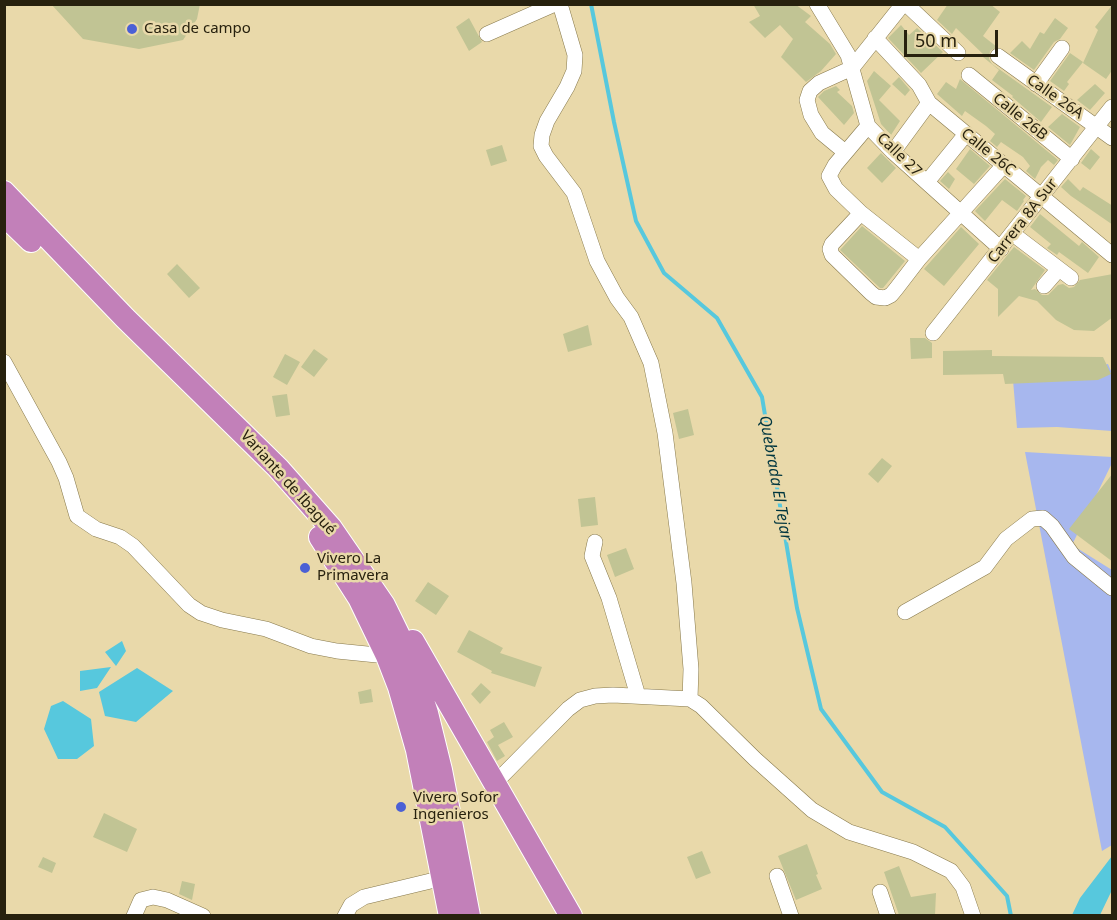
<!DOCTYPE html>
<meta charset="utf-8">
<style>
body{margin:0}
#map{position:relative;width:1117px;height:920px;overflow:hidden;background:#e9d9aa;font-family:"Noto Sans",sans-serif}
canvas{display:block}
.frame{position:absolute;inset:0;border:6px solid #27210e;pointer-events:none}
.scale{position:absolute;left:904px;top:30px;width:94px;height:27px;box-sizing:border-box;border:3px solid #27210e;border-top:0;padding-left:8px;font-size:18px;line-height:21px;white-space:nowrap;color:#27210e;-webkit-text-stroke:4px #e9d9aa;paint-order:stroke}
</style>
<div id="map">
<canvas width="1117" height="920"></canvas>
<div class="frame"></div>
<div class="scale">50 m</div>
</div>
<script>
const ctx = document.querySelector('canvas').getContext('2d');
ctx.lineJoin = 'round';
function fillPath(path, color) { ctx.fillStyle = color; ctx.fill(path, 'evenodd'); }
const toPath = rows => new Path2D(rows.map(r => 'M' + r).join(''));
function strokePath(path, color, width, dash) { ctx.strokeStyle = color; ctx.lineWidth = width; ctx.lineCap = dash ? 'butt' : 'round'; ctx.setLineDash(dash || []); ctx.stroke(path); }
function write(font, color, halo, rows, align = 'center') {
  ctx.font = font + ' "Noto Sans",sans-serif'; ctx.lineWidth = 5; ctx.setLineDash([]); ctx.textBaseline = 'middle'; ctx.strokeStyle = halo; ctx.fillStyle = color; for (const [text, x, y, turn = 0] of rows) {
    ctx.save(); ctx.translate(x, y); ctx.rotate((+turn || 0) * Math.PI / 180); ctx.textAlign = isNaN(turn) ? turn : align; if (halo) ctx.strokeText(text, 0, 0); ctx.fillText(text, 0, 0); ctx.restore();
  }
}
fillPath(toPath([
 [1112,326,1112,431,1057,427,1017,428,1012,368,1087,368,1108,364,1111,371],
 [1025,452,1112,457,1112,463,1072,545,1112,570,1112,845,1102,851]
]), '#a7b7ee');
fillPath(toPath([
 [122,641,126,651,116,666,105,652],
 [111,667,97,688,80,691,80,671],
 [137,668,173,691,136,722,105,716,99,692],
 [63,701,91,719,94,746,77,759,58,759,44,729,51,706],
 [1112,856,1112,890,1100,915,1072,915,1080,898]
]), '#57c8dd');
strokePath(toPath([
 [591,4,614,122,636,221,664,273,717,318,762,397,797,608,821,709,882,792,945,827,1007,896,1011,916]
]), '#57c8dd', 4);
fillPath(toPath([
 [51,4,200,4,197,19,183,40,139,49,83,39],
 [753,4,795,4,811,16,805,22,830,44,836,54,821,71,806,82,781,57,793,39,780,25,765,38,749,22,760,16],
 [948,4,990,4,1000,12,983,36,997,47,990,51,989,59,992,64,1052,107,1041,122,1012,97,1013,96,992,80,999,70,983,57,984,55,956,28,952,34,937,20],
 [1113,4,1113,69,1106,79,1083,63,1098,30,1095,27],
 [469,18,482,42,469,51,456,27],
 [1055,18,1068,28,1060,39,1054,42,1034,70,1010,53,1022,41,1030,49,1040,32,1044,34],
 [901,25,909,35,917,28,943,52,921,73,888,38],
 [1070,53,1083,62,1067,82,1069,84,1064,91,1050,81],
 [874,71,891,86,879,100,900,121,891,135,881,124,867,81],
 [899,77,910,90,905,96,892,84],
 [960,79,1058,160,1054,165,1048,160,1041,167,1035,179,1026,171,1030,166,1023,157,1001,142,997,147,990,141,995,134,986,126,965,111,962,116,937,94,946,82,956,89],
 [1095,84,1105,93,1090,110,1077,100],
 [836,86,840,90,837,92,852,106,854,113,844,125,818,97,824,91],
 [1062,114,1080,127,1070,145,1048,127],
 [502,145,507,161,491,166,486,150],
 [970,149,990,166,974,184,956,169],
 [1091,149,1100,157,1090,170,1081,163],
 [881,153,896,168,882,183,867,168],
 [948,172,955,179,949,189,940,181],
 [1005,179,1026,196,1023,200,1024,201,1017,211,1002,200,985,221,975,211],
 [1068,179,1080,191,1083,187,1113,206,1113,225,1071,196,1061,187],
 [1040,214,1079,246,1082,242,1099,257,1088,273,1059,252,1057,255,1047,248,1051,244,1030,227],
 [862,226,905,261,883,288,880,288,840,250],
 [961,227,979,244,944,286,924,269],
 [1014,247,1045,270,1031,290,1035,289,1042,295,1048,295,1058,285,1063,284,1069,288,1074,287,1080,280,1113,274,1113,317,1094,331,1074,330,1056,320,1037,301,1019,296,998,317,998,289,987,280],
 [177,264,200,288,189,298,167,274],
 [588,325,592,345,568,352,563,334],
 [910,338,925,338,932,343,932,358,911,359],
 [314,349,328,359,314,377,301,367],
 [992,350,992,356,1103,357,1111,374,1098,380,1005,384,1003,374,943,375,943,351],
 [285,354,300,362,287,385,273,377],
 [287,394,290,415,276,417,272,396],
 [688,409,694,435,679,439,673,413],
 [882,458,892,466,878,483,868,474],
 [1113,473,1113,562,1069,529],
 [595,497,598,525,581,527,578,499],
 [626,548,634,569,615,577,607,555],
 [428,582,449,596,436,615,415,601],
 [469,630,503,648,500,653,542,667,535,687,491,673,492,671,457,652],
 [481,683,491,692,480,704,471,694],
 [371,689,373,702,360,704,358,692],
 [504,722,513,737,498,745,505,756,497,761,487,742,494,737,490,730],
 [104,813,137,829,127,852,93,837],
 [807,844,818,874,816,875,822,889,796,900,778,856],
 [702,851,711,873,696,879,687,857],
 [43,857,56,863,52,873,38,867],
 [899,866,911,897,936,893,935,915,899,915,884,872],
 [182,881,195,884,192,900,179,894]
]), '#c1c494');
const minor = toPath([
 [560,4,575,55,574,71,567,87,547,121,542,135,541,146,546,156,574,193,597,261,617,298,631,317,651,363,665,433,684,583,691,669,690,699],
 [817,4,848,55,868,126,893,152,1001,249],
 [906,4,958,53],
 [487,34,555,4],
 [875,38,919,85,929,103,1112,255],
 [998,56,1112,138],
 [969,75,1072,159],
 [1036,84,1062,48],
 [868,126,835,165,829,176,836,189,861,213,919,259],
 [845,152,822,133,811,115,807,100,810,91,819,83,852,68,903,4],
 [893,152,929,103],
 [927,182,966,134],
 [861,213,832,244,830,249,832,255,871,293,876,297,885,298,891,295,896,289,919,259,1004,165],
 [1013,234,1071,278],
 [1044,286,1058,270],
 [933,333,1112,107],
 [4,362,59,462,66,478,77,516,96,529,120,537,133,546,189,605,201,613,222,620,266,629,311,646,337,651,387,656],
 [595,542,592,556,609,598,638,696],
 [905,612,985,567,1006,539,1032,519,1043,518,1052,526,1074,557,1112,588],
 [495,783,568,709,580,700,595,696,613,695,690,699,701,706,755,759,812,810,849,832,913,852,951,871,963,887,973,916],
 [777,876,791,916],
 [880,892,888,916],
 [134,916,141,900,153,897,167,900,203,916],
 [345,916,351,905,364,897,443,878]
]);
const highway = toPath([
 [4,192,125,318,278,468,331,528,384,605,408,654,427,713,441,770,469,916],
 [4,215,31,241],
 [320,537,359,598,387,656,399,687,417,750,450,916],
 [413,641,571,916]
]);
strokePath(minor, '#87794c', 16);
strokePath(highway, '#fff', 24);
strokePath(minor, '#fff', 15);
strokePath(highway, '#c280b9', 22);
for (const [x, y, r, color] of [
 [132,29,6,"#4b60d5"],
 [305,568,6,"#4b60d5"],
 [401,807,6,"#4b60d5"]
]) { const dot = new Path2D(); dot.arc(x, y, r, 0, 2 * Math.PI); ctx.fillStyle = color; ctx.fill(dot); strokePath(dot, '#e9d9aa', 2); }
write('15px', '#27210e', '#e9d9aa', [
 ["Casa de campo",144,29],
 ["Vivero La",317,559],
 ["Primavera",317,576],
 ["Vivero Sofor",413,798],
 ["Ingenieros",413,815]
], 'left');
write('15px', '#27210e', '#e9d9aa', [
 ["Calle 26A",1055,97,35],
 ["Calle 26B",1020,117,39],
 ["Calle 26C",988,152,39],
 ["Calle 27",899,155,44],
 ["Carrera 8A Sur",1023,221,-52],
 ["Variante de Ibagué",288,483,48]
]);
write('italic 16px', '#00363f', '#e9d9aa', [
 ["Quebrada El Tejar",775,478,80]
]);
</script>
